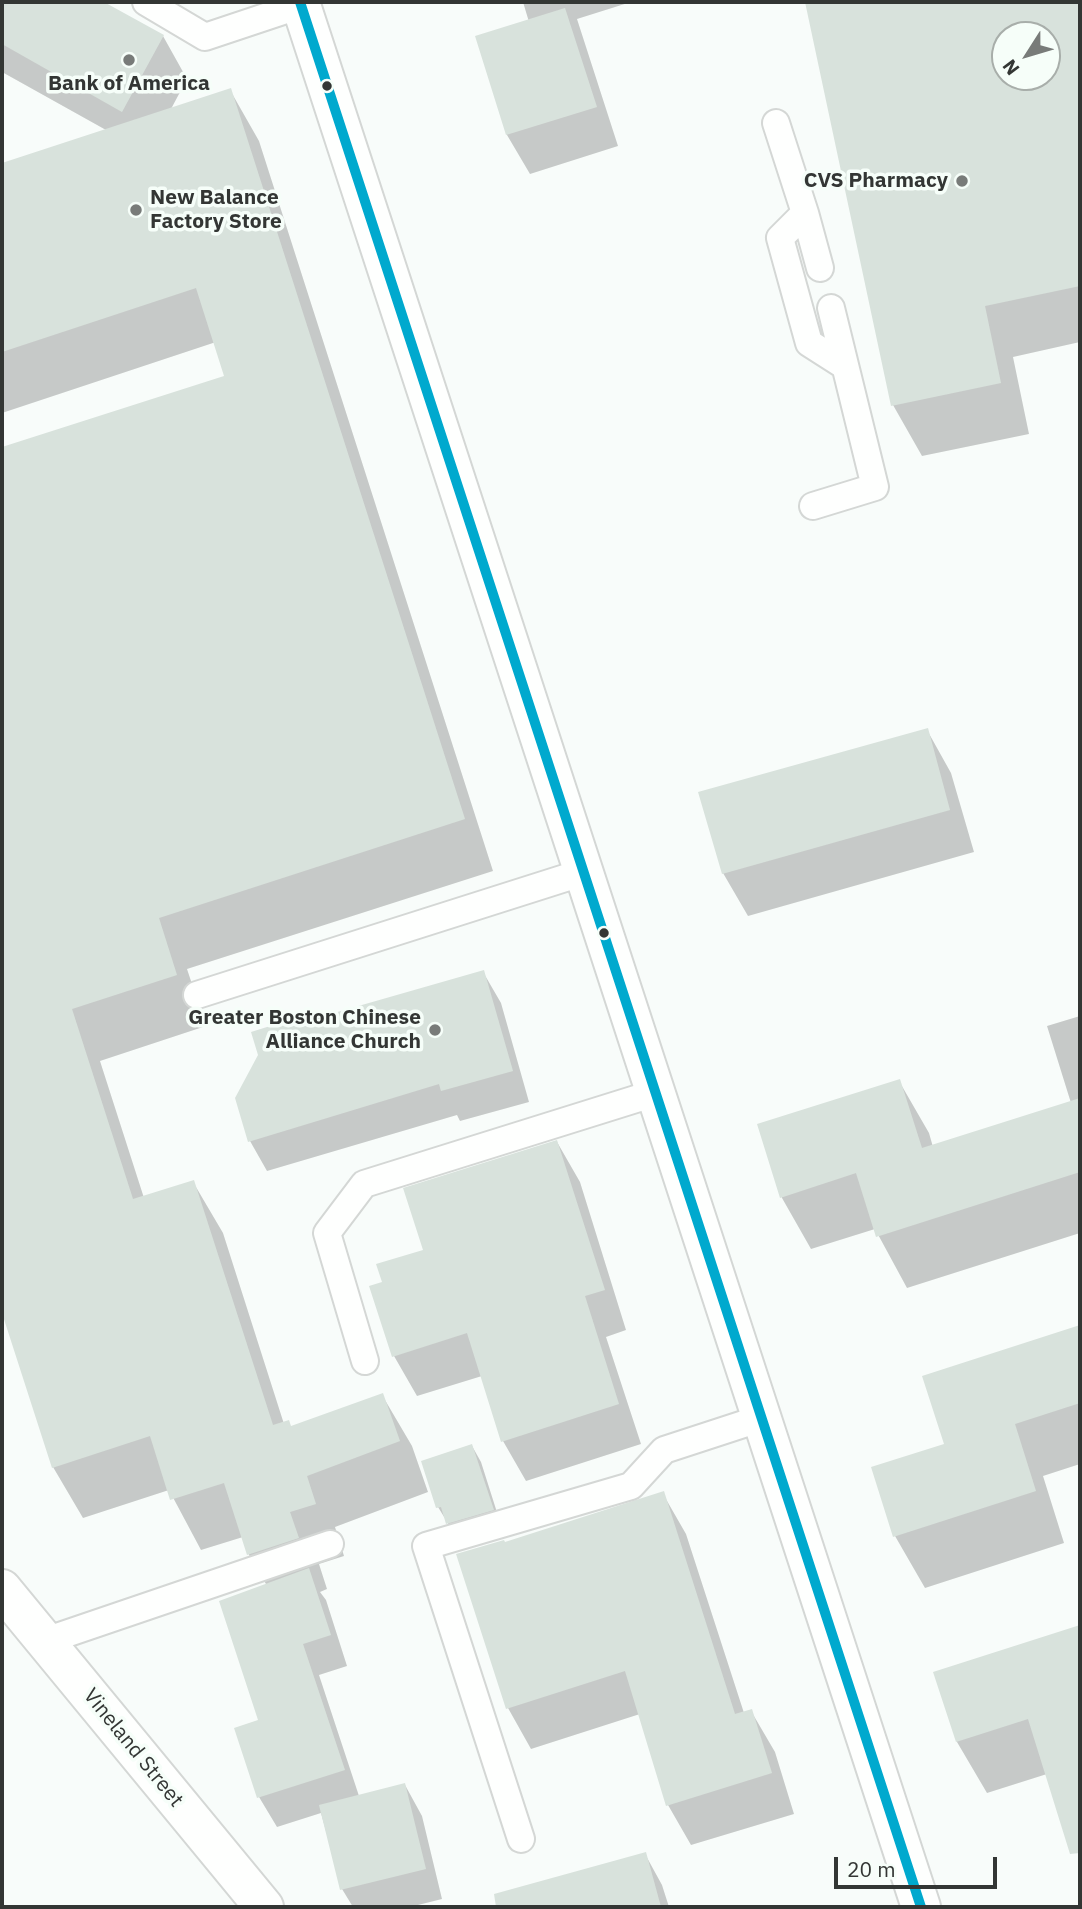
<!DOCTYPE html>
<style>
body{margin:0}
#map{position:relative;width:1082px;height:1909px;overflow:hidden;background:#f8fcfa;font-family:"IBM Plex Sans",sans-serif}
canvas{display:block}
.frame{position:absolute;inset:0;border:4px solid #333634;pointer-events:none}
.north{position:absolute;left:991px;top:21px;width:70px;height:70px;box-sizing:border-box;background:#f6fef9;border:2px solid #a8aeaa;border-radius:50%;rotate:233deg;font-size:19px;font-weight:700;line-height:28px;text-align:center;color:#333634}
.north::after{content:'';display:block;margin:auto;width:24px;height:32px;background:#787b79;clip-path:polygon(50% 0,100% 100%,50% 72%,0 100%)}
.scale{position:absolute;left:834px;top:1857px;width:163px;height:32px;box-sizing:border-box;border:4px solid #333634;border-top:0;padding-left:9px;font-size:21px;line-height:24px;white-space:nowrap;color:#333634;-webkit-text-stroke:5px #f6fef9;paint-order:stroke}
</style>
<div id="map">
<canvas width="1082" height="1909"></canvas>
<div class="frame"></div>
<div class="north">N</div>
<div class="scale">20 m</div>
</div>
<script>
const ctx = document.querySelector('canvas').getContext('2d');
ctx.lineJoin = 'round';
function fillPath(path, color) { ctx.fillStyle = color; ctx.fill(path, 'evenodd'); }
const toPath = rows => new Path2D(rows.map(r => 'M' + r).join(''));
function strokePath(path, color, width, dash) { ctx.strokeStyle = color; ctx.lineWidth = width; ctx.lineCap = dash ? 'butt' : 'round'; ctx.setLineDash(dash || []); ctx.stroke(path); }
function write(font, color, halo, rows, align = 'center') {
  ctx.font = font + ' "IBM Plex Sans",sans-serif'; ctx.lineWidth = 7; ctx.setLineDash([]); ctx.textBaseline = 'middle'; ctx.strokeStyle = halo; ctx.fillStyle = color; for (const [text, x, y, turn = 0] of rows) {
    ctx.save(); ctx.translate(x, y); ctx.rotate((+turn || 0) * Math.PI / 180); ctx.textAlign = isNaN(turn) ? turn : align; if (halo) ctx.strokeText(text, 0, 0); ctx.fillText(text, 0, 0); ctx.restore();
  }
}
fillPath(toPath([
 [2,2,100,2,163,36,187,79,171,109,230,90,259,141,493,871,187,969,206,1026,100,1061,144,1198,193,1182,223,1233,284,1424,291,1428,382,1395,412,1446,428,1492,335,1527,344,1556,319,1564,327,1589,320,1592,326,1600,347,1666,319,1675,359,1796,405,1785,422,1816,442,1899,410,1907,353,1907,342,1889,321,1813,277,1827,259,1797,266,1584,249,1555,243,1537,201,1550,169,1490,83,1518,53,1467,2,1307,2,449,227,377,216,342,2,413,2,164,106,130,2,72],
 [523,2,631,2,577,19,618,146,530,174,507,135,477,38,529,22],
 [807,2,1080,2,1080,342,1013,357,1029,434,922,456,893,405],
 [1005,35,1047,35,1047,77,1005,77],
 [927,730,951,773,974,852,748,916,723,873],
 [483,972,501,1003,529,1102,460,1121,457,1115,267,1171,250,1141,260,1055,320,1019],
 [1080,1016,1080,1233,907,1288,875,1229,811,1249,782,1198,759,1125,899,1081,929,1133,933,1147,1071,1103,1047,1026],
 [557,1142,580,1182,626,1330,606,1337,641,1444,526,1481,503,1441,482,1376,417,1396,394,1356,384,1283],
 [1080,1327,1080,1464,1043,1476,1064,1543,925,1588,895,1536,946,1445,924,1377],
 [472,1446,481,1462,501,1525,457,1538,438,1507],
 [663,1494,686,1534,744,1713,751,1711,775,1752,794,1814,691,1845,668,1805,640,1714,531,1749,508,1708,504,1543],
 [1075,1629,1080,1638,1080,1838,1051,1787,1047,1774,987,1793,957,1742,935,1673],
 [645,1854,662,1885,669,1907,536,1907,530,1886]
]), '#0003');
fillPath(toPath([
 [2,2,104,2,164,35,122,112,2,44],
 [805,2,1080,2,1080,286,985,306,1001,383,891,406],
 [1005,35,1047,35,1047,77,1005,77],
 [565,8,597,107,506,135,475,36],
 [231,88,465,819,159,918,177,975,72,1009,133,1199,194,1180,273,1425,289,1420,291,1426,383,1393,400,1441,307,1476,316,1504,290,1512,299,1538,247,1555,224,1483,170,1500,150,1436,52,1468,2,1313,2,447,224,376,196,288,2,352,2,163],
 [928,728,950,810,722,874,698,792],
 [484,970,513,1071,441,1091,439,1084,248,1142,235,1098,258,1055,251,1032,318,1011,320,1017],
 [900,1079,922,1148,1080,1098,1080,1172,876,1237,856,1173,780,1198,757,1124],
 [557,1140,605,1290,585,1296,619,1404,501,1442,467,1333,392,1357,369,1286,382,1282,376,1264,423,1250,403,1188],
 [1080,1325,1080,1403,1015,1424,1036,1491,893,1537,871,1467,944,1444,922,1376],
 [472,1444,494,1510,446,1524,441,1507,436,1508,421,1461],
 [664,1491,735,1714,752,1709,772,1773,666,1806,625,1671,506,1709,456,1554,504,1540,505,1542],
 [309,1568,331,1635,303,1644,345,1770,257,1798,234,1728,258,1720,219,1601],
 [1080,1625,1080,1853,1070,1854,1028,1719,956,1742,933,1672],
 [405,1783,426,1869,340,1890,319,1805],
 [646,1852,661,1907,496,1907,494,1894]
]), '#d8e2dc');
const service = toPath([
 [146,2,205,37,301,5],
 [776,123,805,213,820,268],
 [805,213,780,238,809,343,845,366],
 [813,506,875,487,831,308],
 [197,995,584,872],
 [365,1361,327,1233,364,1184,655,1093],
 [45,1641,330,1544],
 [521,1839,426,1546,631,1486,664,1450,762,1418]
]);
const minor = toPath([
 [2,1589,264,1907]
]);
const primary = toPath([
 [300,2,921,1907]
]);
strokePath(service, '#d4d7d5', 30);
strokePath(minor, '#d4d7d5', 42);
strokePath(primary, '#d4d7d5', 42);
strokePath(service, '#fefffe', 26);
strokePath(minor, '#fefffe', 38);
strokePath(primary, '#fefffe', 38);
strokePath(toPath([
 [300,2,921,1907]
]), '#00a9ce', 10);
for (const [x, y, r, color] of [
 [129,60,7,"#787b79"],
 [327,86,6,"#333634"],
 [962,181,7,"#787b79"],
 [136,210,7,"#787b79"],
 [604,933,6,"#333634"],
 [435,1030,7,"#787b79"]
]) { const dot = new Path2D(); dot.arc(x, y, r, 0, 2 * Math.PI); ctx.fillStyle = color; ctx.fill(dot); strokePath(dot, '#f6fef9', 2.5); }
write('bold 21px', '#333634', '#f6fef9', [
 ["Bank of America",129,84,"center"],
 ["CVS Pharmacy",948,181],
 ["New Balance",150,198,"left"],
 ["Factory Store",150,222,"left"],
 ["Greater Boston Chinese",421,1018],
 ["Alliance Church",421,1042]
], 'right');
write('21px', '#333634', '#f6fef9', [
 ["Vineland Street",133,1748,51]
]);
</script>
